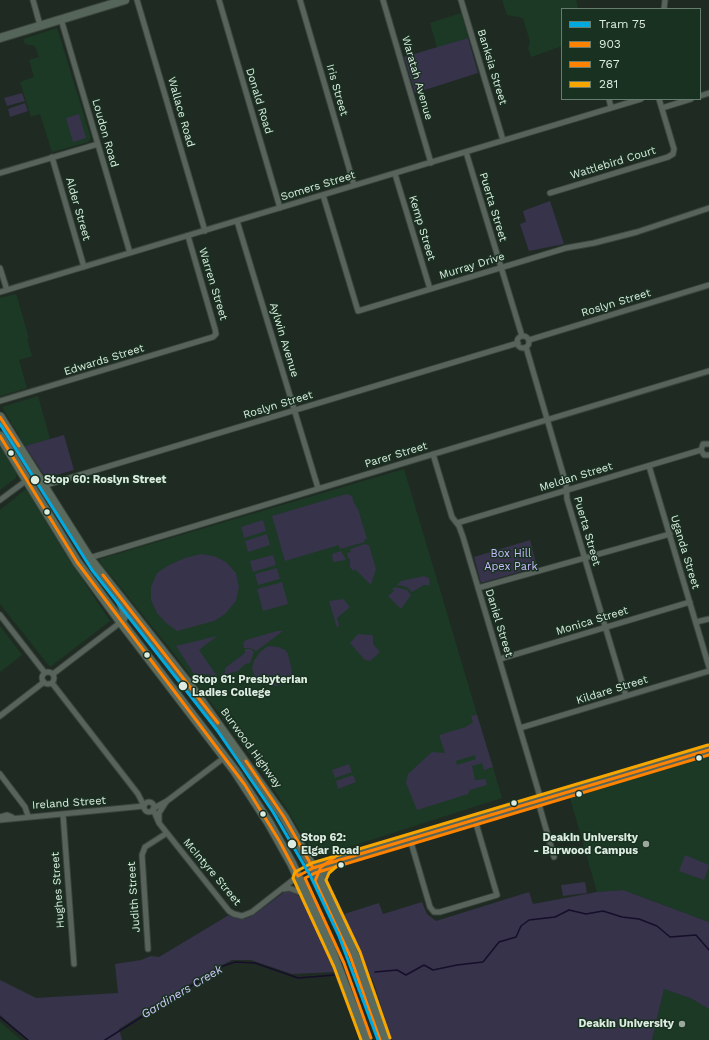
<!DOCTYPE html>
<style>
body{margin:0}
#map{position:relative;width:709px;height:1040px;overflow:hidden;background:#1f2b22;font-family:"Work Sans",sans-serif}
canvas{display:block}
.legend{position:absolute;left:561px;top:8px;width:140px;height:92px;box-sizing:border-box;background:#193120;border:1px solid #677c6d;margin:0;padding:5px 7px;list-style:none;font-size:12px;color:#ddece1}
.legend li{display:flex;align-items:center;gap:8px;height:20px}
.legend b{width:20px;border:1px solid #677c6d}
</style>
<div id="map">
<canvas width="709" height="1040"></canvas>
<ul class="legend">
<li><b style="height:5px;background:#00a9e0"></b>Tram 75</li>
<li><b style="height:5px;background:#ff8200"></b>903</li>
<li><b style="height:5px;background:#ff8200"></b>767</li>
<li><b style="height:5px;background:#f7a600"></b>281</li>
</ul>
</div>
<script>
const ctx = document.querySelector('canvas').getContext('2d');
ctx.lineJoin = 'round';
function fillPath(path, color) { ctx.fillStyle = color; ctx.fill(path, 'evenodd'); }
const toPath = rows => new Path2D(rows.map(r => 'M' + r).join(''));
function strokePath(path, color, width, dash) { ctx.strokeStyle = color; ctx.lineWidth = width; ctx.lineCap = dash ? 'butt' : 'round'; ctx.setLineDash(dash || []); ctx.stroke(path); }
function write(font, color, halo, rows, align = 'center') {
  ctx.font = font + ' "Work Sans",sans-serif'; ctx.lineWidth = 3; ctx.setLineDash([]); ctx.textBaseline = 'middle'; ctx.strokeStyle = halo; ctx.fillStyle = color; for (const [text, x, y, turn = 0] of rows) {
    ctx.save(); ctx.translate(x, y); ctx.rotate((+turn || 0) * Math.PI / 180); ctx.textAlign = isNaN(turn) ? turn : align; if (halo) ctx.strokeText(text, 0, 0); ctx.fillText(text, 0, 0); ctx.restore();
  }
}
fillPath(toPath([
 [502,0,576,0,578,9,562,9,562,46,531,57,528,48,530,42,523,18,507,15],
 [461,13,468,38,437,48,430,23],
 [57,28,91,138,88,142,52,152,40,114,31,117,20,82,34,77,29,60,39,57,35,46,25,44,23,39],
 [16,294,29,338,27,339,32,356,19,360,27,388,0,396,0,298],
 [38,396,50,439,25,446,2,407],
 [0,447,17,473,16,478,0,490],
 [404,469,502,798,327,854,310,848,287,809,251,756,175,655,100,562,100,559],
 [26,489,66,555,110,621,50,667,0,604,0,510],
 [0,626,22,655,0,672],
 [709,756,709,922,623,890,597,892,570,798],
 [664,989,692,999,709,1009,709,1040,652,1040],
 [0,1022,21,1040,0,1040]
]), '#1c3925');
fillPath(toPath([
 [468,38,478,73,415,93,404,57],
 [22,93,25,101,7,106,4,98],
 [25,103,28,111,10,117,8,109],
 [79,114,86,138,73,142,66,118],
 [550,201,564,244,529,251,520,224,526,222,523,211],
 [64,435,74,470,46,478,25,446],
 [346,494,352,496,354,503,358,509,367,539,364,540,365,542,340,549,339,545,285,561,272,516],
 [263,520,266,531,244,538,241,527],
 [267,534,270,545,248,552,245,541],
 [530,540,537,567,481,583,474,557],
 [365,544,369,545,376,569,371,585,355,569,353,571,350,567,350,559,348,558,347,553,351,552,350,549],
 [341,551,346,560,333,562,332,554],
 [201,554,214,556,226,562,236,573,239,587,236,601,225,614,214,621,177,631,166,623,157,613,151,600,151,587,157,573,169,565,185,558],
 [273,555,276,565,253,572,250,561],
 [277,568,280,579,258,585,255,574],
 [424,576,429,578,430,585,424,585,412,592,407,587,397,585,401,581],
 [282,582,288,604,263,611,257,589],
 [395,587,407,590,411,595,401,609,388,596,394,591,392,589],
 [343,599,350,607,337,618,339,625,337,628,329,601],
 [277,631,283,631,256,651,250,648,244,648,243,643,246,640],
 [358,634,372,635,373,637,373,644,380,652,370,661,365,660,350,643],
 [217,636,199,650,217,676,207,674,196,677,176,646],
 [268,646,278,647,285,650,288,654,292,671,291,676,287,682,277,686,262,684,255,677,252,668,254,661,260,652],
 [245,649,251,649,254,652,250,663,245,664,238,671,219,676,225,672,225,668,245,653],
 [212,675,218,679,207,682,203,676],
 [477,715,493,767,484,770,482,763,472,766,475,780,486,779,487,785,470,790,468,794,417,810,406,783,408,774,432,752,445,753,439,735,466,727,473,722,471,716],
 [475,755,476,759,457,765,456,761],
 [349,764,352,772,335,778,332,770],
 [353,775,356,782,338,789,336,781],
 [685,855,709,865,704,880,679,871],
 [585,882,587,893,563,896,561,885],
 [287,890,303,898,335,972,292,974,251,960,232,960,207,973,119,1029,122,1040,29,1040,0,1015,0,980,36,998,118,993,115,964,141,960,151,956,159,957,229,915,245,919,255,914],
 [623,890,709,922,709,1009,692,999,664,989,652,1040,392,1040,373,981,344,914,379,903,383,914,422,902,427,914,436,921,529,892,533,904,597,892]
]), '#36334b');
strokePath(toPath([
 [375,972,397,970,406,975,424,965,433,970,457,965,483,962,499,942,516,937,521,926,529,920,555,917,569,910,586,914,603,911,622,917,639,919,657,926,670,937,696,935,709,950],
 [0,1017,28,1040],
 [105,1040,223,966,235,962,255,963,298,978,335,975]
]), '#170e2c', 1.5);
const street = toPath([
 [33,0,40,25],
 [137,0,205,231],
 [219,0,280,208],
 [300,0,354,185],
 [383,0,431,163],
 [461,0,503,140],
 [664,9,665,0],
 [61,19,130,253],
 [700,96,709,93],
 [609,99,611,108],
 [662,108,691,99],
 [466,152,522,336],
 [52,157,84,267],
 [0,173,98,144],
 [395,174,430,289],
 [550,193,668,157,673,154,674,149,659,99],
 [323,195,358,311,566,248,594,243,637,232,709,208],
 [237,221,318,488],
 [0,268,7,290],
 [0,292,641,99],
 '517 342a6 6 0 1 1 12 0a6 6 0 1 1-12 0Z',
 [529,340,709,285],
 [526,347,566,484,567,499,626,696],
 [0,401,213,337,216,334,215,329,188,236],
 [709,444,703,444,701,450,704,455,709,455],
 [433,454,452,517,459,526,463,537,541,800],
 [649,466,709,667],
 [43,486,518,343],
 [0,500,27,480],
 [457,523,701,450],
 [89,558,709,371],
 [478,588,670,534],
 [0,615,45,673],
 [696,622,709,619],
 [500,659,690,602],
 '42 678a6 6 0 1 1 12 0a6 6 0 1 1-12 0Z',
 [53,674,121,622],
 [52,683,138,794,144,806],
 [0,716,44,682],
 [520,728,709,671],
 [0,774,25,807,28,816],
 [538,801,554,857],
 '144 807a5 5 0 1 1 10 0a5 5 0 1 1-10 0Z',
 [154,808,167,801,225,757],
 [153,809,159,823,229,911,234,914,242,916,252,912,298,876],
 [63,814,74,964],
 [0,817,7,815,12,817],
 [0,820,144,806],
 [159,822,159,813,166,802],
 [410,839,430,907,434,912,440,912,497,895,475,820],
 [284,889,289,888,305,894],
 [148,949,142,855,145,847,167,833]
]);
const primary = toPath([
 [0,38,125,0],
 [313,868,709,750],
 [320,880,325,870,332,864]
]);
const highway = toPath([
 [0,417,89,558,194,691,284,817,320,880,344,930,372,999,385,1040],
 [0,436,77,562,121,622,235,771,269,823,292,864,330,947,366,1040],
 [121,622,125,613,121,601]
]);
strokePath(street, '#3a453e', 7);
strokePath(primary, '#3a453e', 10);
strokePath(highway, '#3a453e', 11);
strokePath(street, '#58645b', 5);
strokePath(primary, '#556559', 8);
strokePath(highway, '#5a6b5e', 9);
strokePath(toPath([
 [0,417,19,446],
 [0,436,77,562,245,785,280,842,298,876,313,868,709,750],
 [103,575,218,723],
 [246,761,284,817,313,868]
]), '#ff8200', 3);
strokePath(toPath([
 [335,857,321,867,315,881,350,956,380,1040],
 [371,1038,344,963,305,878,315,873,709,755]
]), '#ff8200', 3);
strokePath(toPath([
 [337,866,329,873,326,880,360,952,390,1038],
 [361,1040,334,967,293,878,295,872,312,863,708,745]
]), '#f7a600', 3);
strokePath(toPath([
 [0,424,92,570,217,730,273,812,311,877,339,936,378,1040]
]), '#00a9e0', 3);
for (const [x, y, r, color] of [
 [11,453,3.5,"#ddece1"],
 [35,480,5,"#ddece1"],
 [47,512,3.5,"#ddece1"],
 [147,655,3.5,"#ddece1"],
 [183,686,5,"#ddece1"],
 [699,758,3.5,"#ddece1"],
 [579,794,3.5,"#ddece1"],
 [514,803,3.5,"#ddece1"],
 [263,814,3.5,"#ddece1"],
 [292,844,5,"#ddece1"],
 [646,844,4,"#9aa89e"],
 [341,865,3.5,"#ddece1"],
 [682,1024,4,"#9aa89e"]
]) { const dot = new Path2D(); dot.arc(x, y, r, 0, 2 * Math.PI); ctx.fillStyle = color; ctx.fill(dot); strokePath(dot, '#193120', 1.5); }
write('11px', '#ddece1', '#193120', [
 ["Banksia Street",492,67,73],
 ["Waratah Avenue",417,78,74],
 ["Iris Street",337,90,74],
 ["Donald Road",259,101,73],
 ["Wallace Road",181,112,74],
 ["Loudon Road",105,133,74],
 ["Wattlebird Court",613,163,-17],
 ["Somers Street",318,186,-17],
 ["Puerta Street",493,207,73],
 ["Alder Street",78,209,74],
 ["Kemp Street",422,228,73],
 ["Murray Drive",472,266,-17],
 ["Warren Street",213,284,73],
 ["Roslyn Street",616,303,-17],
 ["Aylwin Avenue",284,340,73],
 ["Edwards Street",104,360,-17],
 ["Roslyn Street",278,405,-17],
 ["Parer Street",396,455,-17],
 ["Meldan Street",576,477,-17],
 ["Puerta Street",587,531,74],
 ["Uganda Street",685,552,73],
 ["Monica Street",592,621,-17],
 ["Daniel Street",499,623,73],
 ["Kildare Street",612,690,-17],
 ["Burwood Highway",251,748,54],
 ["Ireland Street",69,803,-4],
 ["McIntyre Street",212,872,50],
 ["Hughes Street",58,890,-94],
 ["Judith Street",134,897,-94]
]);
write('bold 11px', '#ddece1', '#193120', [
 ["Stop 60: Roslyn Street",44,480],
 ["Stop 61: Presbyterian",192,680],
 ["Ladies College",192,693],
 ["Stop 62:",301,838],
 ["Elgar Road",301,851]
], 'left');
write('11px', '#c7b9fd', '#193120', [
 ["Box Hill",511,554],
 ["Apex Park",511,567]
]);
write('bold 11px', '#ddece1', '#193120', [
 ["Deakin University",638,838],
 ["- Burwood Campus",638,851],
 ["Deakin University",674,1024]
], 'right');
write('italic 12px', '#d2c7fe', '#193120', [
 ["Gardiners Creek",182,992,-31]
]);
</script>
